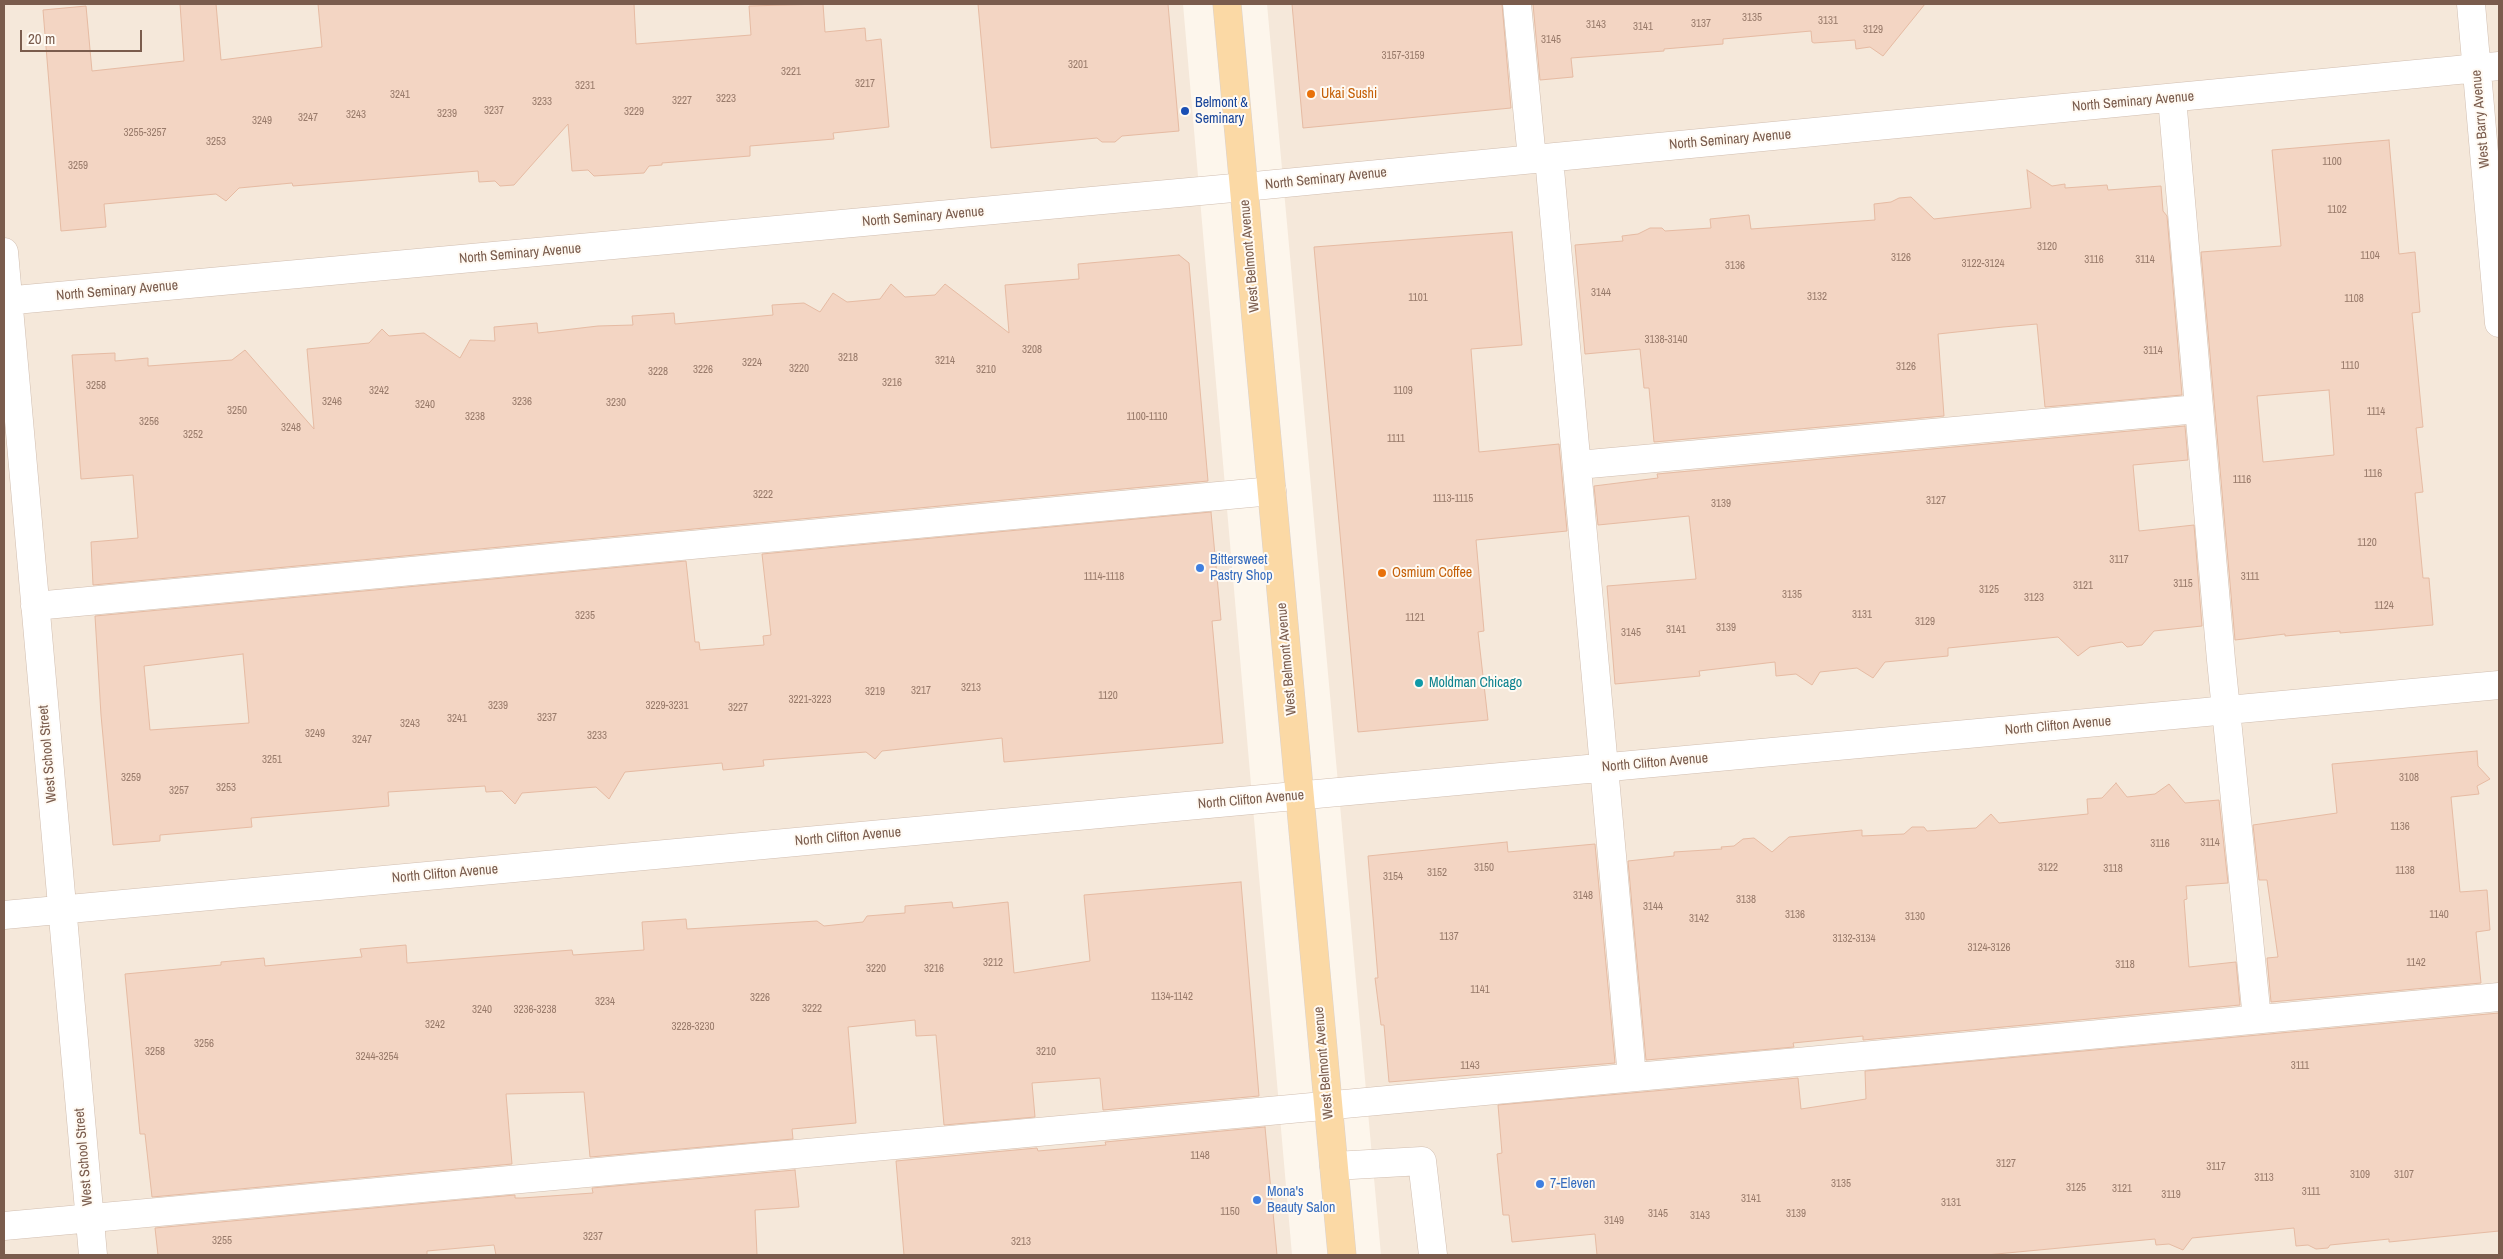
<!DOCTYPE html>
<style>
body{margin:0}
#map{position:relative;width:2503px;height:1259px;overflow:hidden;background:#fdf6ec;font-family:"Archivo Narrow",sans-serif}
canvas{display:block}
.frame{position:absolute;inset:0;border:5px solid #7a5c4d;pointer-events:none}
.scale{position:absolute;left:20px;top:30px;width:122px;height:22px;box-sizing:border-box;border:2px solid #7a5c4d;border-top:0;padding-left:6px;font-size:15px;line-height:18px;white-space:nowrap;color:#7a5c4d;-webkit-text-stroke:4px #fffaf3;paint-order:stroke}
</style>
<div id="map">
<canvas width="2503" height="1259"></canvas>
<div class="frame"></div>
<div class="scale">20 m</div>
</div>
<script>
const ctx = document.querySelector('canvas').getContext('2d');
ctx.lineJoin = 'round';
function fillPath(path, color) { ctx.fillStyle = color; ctx.fill(path, 'evenodd'); }
const toPath = rows => new Path2D(rows.map(r => 'M' + r).join(''));
function strokePath(path, color, width, dash) { ctx.strokeStyle = color; ctx.lineWidth = width; ctx.lineCap = dash ? 'butt' : 'round'; ctx.setLineDash(dash || []); ctx.stroke(path); }
function write(font, color, halo, rows, align = 'center') {
  ctx.font = font + ' "Archivo Narrow",sans-serif'; ctx.lineWidth = 4; ctx.setLineDash([]); ctx.textBaseline = 'middle'; ctx.strokeStyle = halo; ctx.fillStyle = color; for (const [text, x, y, turn = 0] of rows) {
    ctx.save(); ctx.translate(x, y); ctx.rotate((+turn || 0) * Math.PI / 180); ctx.textAlign = isNaN(turn) ? turn : align; if (halo) ctx.strokeText(text, 0, 0); ctx.fillText(text, 0, 0); ctx.restore();
  }
}
fillPath(toPath([
 [4,4,1183,4,1292,1255,4,1255],
 [1267,4,2499,4,2499,1255,1381,1255]
]), '#f5e8da');
const building = toPath([
 [180,4,216,4,221,60,322,47,318,4,634,4,636,44,751,35,749,6,823,4,825,32,865,28,866,41,881,39,889,127,833,133,834,139,750,146,750,156,662,163,662,165,649,166,644,173,594,176,588,170,572,171,568,124,514,185,500,186,495,181,479,182,478,171,293,186,292,183,239,188,226,201,216,194,104,204,106,227,61,231,43,10,86,6,92,71,184,61,180,4],
 [978,4,1168,4,1179,131,1122,136,1115,142,1102,142,1097,138,991,148,978,4],
 [1292,4,1502,4,1511,108,1303,128,1292,4],
 [1533,4,1925,4,1883,56,1870,47,1856,49,1855,40,1814,43,1812,42,1811,31,1723,39,1723,44,1664,49,1664,51,1571,58,1573,77,1540,80,1533,4],
 [2389,140,2399,254,2415,252,2420,312,2412,313,2423,427,2416,428,2423,492,2415,493,2423,578,2429,578,2433,625,2340,633,2340,631,2285,636,2285,634,2235,640,2201,252,2281,246,2272,150,2389,140],
 [2329,390,2334,455,2263,462,2257,396,2329,390],
 [2027,170,2052,186,2065,184,2065,188,2107,185,2108,190,2161,186,2163,211,2167,216,2182,395,2045,407,2037,324,2003,327,1938,334,1944,416,1654,442,1649,388,1644,388,1640,349,1585,354,1575,245,1623,241,1622,236,1638,234,1650,228,1662,228,1665,231,1711,228,1710,219,1749,215,1751,229,1875,220,1874,204,1891,202,1899,198,1911,197,1934,219,2031,208,2027,170],
 [1512,232,1522,345,1471,349,1479,452,1559,444,1567,531,1476,540,1484,631,1478,632,1488,720,1358,732,1314,247,1512,232],
 [1179,255,1189,263,1208,481,93,585,91,542,138,538,133,475,81,479,72,355,115,353,115,361,148,358,148,366,232,360,245,350,314,429,307,349,369,343,382,329,389,336,424,333,460,358,470,340,495,341,494,327,537,323,538,333,598,326,633,325,632,316,674,313,675,324,773,315,772,305,804,303,820,312,833,293,847,302,880,299,891,284,905,297,935,295,945,284,1009,333,1005,285,1079,279,1078,264,1179,255],
 [2185,426,2188,460,2133,465,2139,531,2194,525,2202,626,2154,631,2142,645,2127,647,2122,642,2090,647,2078,656,2058,637,1948,648,1948,656,1885,662,1873,678,1857,668,1820,672,1812,685,1796,674,1776,676,1775,662,1699,671,1700,676,1615,684,1607,586,1696,579,1689,516,1598,525,1594,486,1658,478,1657,474,2185,426],
 [1211,512,1221,620,1212,621,1223,743,1004,762,1002,738,882,751,875,759,866,752,763,760,764,766,723,770,722,763,625,772,609,799,596,787,522,793,515,804,502,791,486,792,485,786,388,792,389,806,251,818,252,827,160,835,160,841,113,845,101,715,95,616,686,561,695,642,699,642,700,650,764,645,763,636,771,635,762,554,1211,512],
 [243,654,249,723,150,730,144,666,243,654],
 [2477,751,2478,766,2490,779,2477,786,2479,794,2451,797,2460,892,2487,890,2490,930,2476,932,2481,983,2271,1002,2267,958,2278,957,2267,880,2259,880,2253,825,2337,813,2332,764,2477,751],
 [2116,783,2127,797,2155,794,2169,784,2185,803,2219,800,2228,883,2186,886,2187,899,2184,900,2189,967,2236,962,2240,1005,1863,1040,1863,1036,1793,1043,1794,1047,1646,1060,1628,861,1674,856,1674,852,1722,849,1721,847,1734,846,1743,839,1754,838,1772,852,1789,837,1862,830,1862,836,1904,834,1912,827,1924,827,1927,831,1976,828,1991,814,1999,823,2088,814,2087,799,2102,798,2116,783],
 [1507,842,1508,852,1595,844,1615,1063,1389,1082,1384,1025,1381,1025,1375,978,1378,978,1368,856,1507,842],
 [1241,882,1259,1096,1103,1110,1100,1078,1032,1083,1035,1117,944,1125,936,1035,916,1036,915,1020,848,1027,856,1123,792,1129,793,1139,590,1157,584,1092,506,1094,512,1164,152,1197,145,1134,140,1134,125,974,221,965,221,962,264,958,265,966,339,959,362,957,360,949,406,945,407,963,572,950,573,955,644,950,642,922,686,919,687,929,817,921,824,926,863,922,867,916,905,913,905,906,952,902,953,908,1008,902,1014,973,1090,961,1084,895,1241,882],
 [2499,1013,2499,1231,2389,1242,2389,1239,2330,1245,2328,1248,2316,1249,2308,1245,2296,1246,2294,1228,2192,1238,2183,1250,2169,1244,2156,1245,2155,1239,1986,1255,1597,1255,1595,1234,1512,1242,1509,1215,1503,1215,1497,1154,1502,1153,1498,1105,1798,1078,1801,1109,1866,1099,1865,1071,2499,1013],
 [1265,1127,1277,1255,904,1255,896,1161,1037,1148,1038,1151,1106,1145,1105,1142,1265,1127],
 [795,1170,799,1207,755,1210,757,1255,496,1255,494,1245,427,1251,427,1255,158,1255,155,1228,515,1195,515,1198,522,1198,593,1193,592,1188,795,1170]
]);
fillPath(building, '#f3d5c3');
strokePath(building, '#e6bba3', 1);
const minor = toPath([
 [1517,4,1532,159],
 [2471,4,2499,323],
 [2172,98,2221,660,2257,1019],
 [1549,158,1632,1077],
 [4,252,93,1255],
 [4,301,1244,187,2499,66],
 [1578,465,2198,409],
 [35,606,1272,491],
 [4,915,2499,685],
 [1334,1166,1422,1161,1433,1255],
 [4,1226,1269,1111,2499,997]
]);
const major = toPath([
 [1227,4,1342,1255]
]);
strokePath(minor, '#d1beb0', 29);
strokePath(major, '#dad1cd', 29);
strokePath(minor, '#fff', 28);
strokePath(major, '#fbd9a5', 28);
for (const [x, y, r, color] of [
 [1311,94,5,"#e8710a"],
 [1185,111,5,"#1a4fb4"],
 [1200,568,5,"#3f7fe0"],
 [1382,573,5,"#e8710a"],
 [1419,683,5,"#0f9aa8"],
 [1540,1184,5,"#3f7fe0"],
 [1257,1200,5,"#3f7fe0"]
]) { const dot = new Path2D(); dot.arc(x, y, r, 0, 2 * Math.PI); ctx.fillStyle = color; ctx.fill(dot); strokePath(dot, '#fffaf3', 2); }
write('11px', '#987a6a', null, [
 ["3135",1752,18],
 ["3131",1828,21],
 ["3137",1701,24],
 ["3143",1596,25],
 ["3141",1643,27],
 ["3129",1873,30],
 ["3145",1551,40],
 ["3157-3159",1403,56],
 ["3201",1078,65],
 ["3221",791,72],
 ["3217",865,84],
 ["3231",585,86],
 ["3241",400,95],
 ["3223",726,99],
 ["3227",682,101],
 ["3233",542,102],
 ["3237",494,111],
 ["3229",634,112],
 ["3239",447,114],
 ["3243",356,115],
 ["3247",308,118],
 ["3249",262,121],
 ["3255-3257",145,133],
 ["3253",216,142],
 ["1100",2332,162],
 ["3259",78,166],
 ["1102",2337,210],
 ["3120",2047,247],
 ["1104",2370,256],
 ["3126",1901,258],
 ["3116",2094,260],
 ["3114",2145,260],
 ["3122-3124",1983,264],
 ["3136",1735,266],
 ["3144",1601,293],
 ["3132",1817,297],
 ["1101",1418,298],
 ["1108",2354,299],
 ["3138-3140",1666,340],
 ["3208",1032,350],
 ["3114",2153,351],
 ["3218",848,358],
 ["3214",945,361],
 ["3224",752,363],
 ["1110",2350,366],
 ["3126",1906,367],
 ["3220",799,369],
 ["3226",703,370],
 ["3210",986,370],
 ["3228",658,372],
 ["3216",892,383],
 ["3258",96,386],
 ["3242",379,391],
 ["1109",1403,391],
 ["3246",332,402],
 ["3236",522,402],
 ["3230",616,403],
 ["3240",425,405],
 ["3250",237,411],
 ["1114",2376,412],
 ["3238",475,417],
 ["1100-1110",1147,417],
 ["3256",149,422],
 ["3248",291,428],
 ["3252",193,435],
 ["1111",1396,439],
 ["1116",2373,474],
 ["1116",2242,480],
 ["3222",763,495],
 ["1113-1115",1453,499],
 ["3127",1936,501],
 ["3139",1721,504],
 ["1120",2367,543],
 ["3117",2119,560],
 ["1114-1118",1104,577],
 ["3111",2250,577],
 ["3115",2183,584],
 ["3121",2083,586],
 ["3125",1989,590],
 ["3135",1792,595],
 ["3123",2034,598],
 ["1124",2384,606],
 ["3131",1862,615],
 ["3235",585,616],
 ["1121",1415,618],
 ["3129",1925,622],
 ["3139",1726,628],
 ["3141",1676,630],
 ["3145",1631,633],
 ["3213",971,688],
 ["3217",921,691],
 ["3219",875,692],
 ["1120",1108,696],
 ["3221-3223",810,700],
 ["3239",498,706],
 ["3229-3231",667,706],
 ["3227",738,708],
 ["3237",547,718],
 ["3241",457,719],
 ["3243",410,724],
 ["3249",315,734],
 ["3233",597,736],
 ["3247",362,740],
 ["3251",272,760],
 ["3259",131,778],
 ["3108",2409,778],
 ["3253",226,788],
 ["3257",179,791],
 ["1136",2400,827],
 ["3114",2210,843],
 ["3116",2160,844],
 ["3150",1484,868],
 ["3122",2048,868],
 ["3118",2113,869],
 ["1138",2405,871],
 ["3152",1437,873],
 ["3154",1393,877],
 ["3148",1583,896],
 ["3138",1746,900],
 ["3144",1653,907],
 ["3136",1795,915],
 ["1140",2439,915],
 ["3130",1915,917],
 ["3142",1699,919],
 ["1137",1449,937],
 ["3132-3134",1854,939],
 ["3124-3126",1989,948],
 ["3212",993,963],
 ["1142",2416,963],
 ["3118",2125,965],
 ["3220",876,969],
 ["3216",934,969],
 ["1141",1480,990],
 ["1134-1142",1172,997],
 ["3226",760,998],
 ["3234",605,1002],
 ["3222",812,1009],
 ["3240",482,1010],
 ["3236-3238",535,1010],
 ["3242",435,1025],
 ["3228-3230",693,1027],
 ["3256",204,1044],
 ["3258",155,1052],
 ["3210",1046,1052],
 ["3244-3254",377,1057],
 ["1143",1470,1066],
 ["3111",2300,1066],
 ["1148",1200,1156],
 ["3127",2006,1164],
 ["3117",2216,1167],
 ["3109",2360,1175],
 ["3107",2404,1175],
 ["3113",2264,1178],
 ["3135",1841,1184],
 ["3125",2076,1188],
 ["3121",2122,1189],
 ["3111",2311,1192],
 ["3119",2171,1195],
 ["3141",1751,1199],
 ["3131",1951,1203],
 ["1150",1230,1212],
 ["3145",1658,1214],
 ["3139",1796,1214],
 ["3143",1700,1216],
 ["3149",1614,1221],
 ["3237",593,1237],
 ["3255",222,1241],
 ["3213",1021,1242]
]);
write('14px', '#c56008', '#fffaf3', [
 ["Ukai Sushi",1321,94],
 ["Osmium Coffee",1392,573]
], 'left');
write('14px', '#7a5c4d', '#fffaf3', [
 ["North Seminary Avenue",2133,102,-5],
 ["West Barry Avenue",2481,119,-95],
 ["North Seminary Avenue",1730,140,-5],
 ["North Seminary Avenue",1326,179,-6],
 ["North Seminary Avenue",923,217,-5],
 ["North Seminary Avenue",520,254,-5],
 ["West Belmont Avenue",1250,256,-95],
 ["North Seminary Avenue",117,291,-5],
 ["West Belmont Avenue",1287,659,-95],
 ["North Clifton Avenue",2058,726,-5],
 ["West School Street",48,754,-95],
 ["North Clifton Avenue",1655,763,-5],
 ["North Clifton Avenue",1251,800,-5],
 ["North Clifton Avenue",848,837,-5],
 ["North Clifton Avenue",445,874,-5],
 ["West Belmont Avenue",1324,1063,-95],
 ["West School Street",84,1157,-95]
]);
write('14px', '#164399', '#fffaf3', [
 ["Belmont &",1195,103],
 ["Seminary",1195,119]
], 'left');
write('14px', '#366cbe', '#fffaf3', [
 ["Bittersweet",1210,560],
 ["Pastry Shop",1210,576],
 ["7-Eleven",1550,1184],
 ["Mona's",1267,1192],
 ["Beauty Salon",1267,1208]
], 'left');
write('14px', '#0d838f', '#fffaf3', [
 ["Moldman Chicago",1429,683]
], 'left');
</script>
